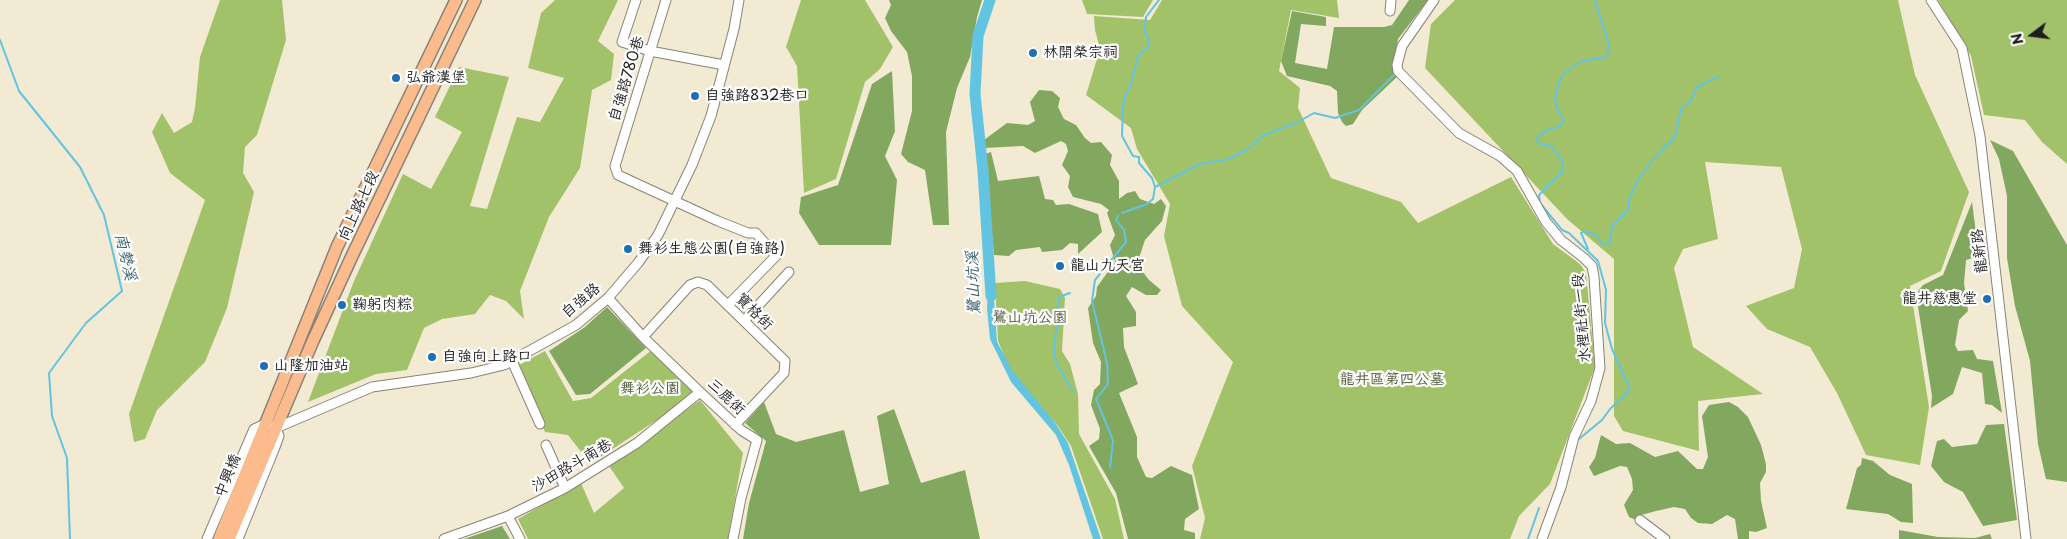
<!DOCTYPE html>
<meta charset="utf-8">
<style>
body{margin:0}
#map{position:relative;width:2067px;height:539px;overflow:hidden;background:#f3ead3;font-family:"Playpen Sans",sans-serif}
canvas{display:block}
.north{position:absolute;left:2007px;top:10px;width:50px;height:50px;-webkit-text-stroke:4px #fff;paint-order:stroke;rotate:255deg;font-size:14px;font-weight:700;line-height:20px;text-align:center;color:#1c1c1c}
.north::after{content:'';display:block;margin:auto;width:18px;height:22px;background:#1c1c1c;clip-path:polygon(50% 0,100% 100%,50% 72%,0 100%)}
</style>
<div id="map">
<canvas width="2067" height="539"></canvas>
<div class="north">N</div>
</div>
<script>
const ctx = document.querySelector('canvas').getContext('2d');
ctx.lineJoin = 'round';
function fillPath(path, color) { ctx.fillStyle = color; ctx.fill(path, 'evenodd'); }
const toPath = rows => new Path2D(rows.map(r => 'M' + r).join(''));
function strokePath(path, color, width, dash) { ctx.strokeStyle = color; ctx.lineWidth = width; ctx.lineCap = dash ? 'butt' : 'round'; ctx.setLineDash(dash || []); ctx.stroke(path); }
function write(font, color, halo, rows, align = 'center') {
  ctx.font = font + ' "Playpen Sans","LXGW WenKai TC",sans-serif'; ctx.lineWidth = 4.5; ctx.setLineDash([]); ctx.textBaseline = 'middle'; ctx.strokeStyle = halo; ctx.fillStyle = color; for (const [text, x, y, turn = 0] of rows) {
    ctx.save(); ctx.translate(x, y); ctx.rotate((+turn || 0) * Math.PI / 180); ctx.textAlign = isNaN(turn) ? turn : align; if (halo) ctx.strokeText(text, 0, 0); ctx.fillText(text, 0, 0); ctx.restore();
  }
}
fillPath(toPath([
 [220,0,282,0,286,40,257,135,245,147,243,173,254,192,227,308,205,362,157,410,145,439,134,442,129,414,205,200,170,173,152,132,162,113,174,133,192,122,195,108,200,57],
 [555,0,618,0,598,41,614,54,611,80,592,90,580,168,549,217,520,291,524,319,506,301,490,295,475,314,442,319,424,328,407,370,376,374,308,402,354,281,403,174,431,189,462,132,435,117,459,67,509,77,470,206,487,209,517,117,540,122,564,78,528,68,541,13],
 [801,0,865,0,893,47,880,69,865,82,836,179,804,193,797,66,786,47],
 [1082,0,1153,0,1143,17,1087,14],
 [1162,0,1337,0,1339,18,1291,10,1279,71,1300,88,1298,108,1331,178,1401,202,1418,223,1511,177,1553,244,1580,264,1586,273,1595,367,1550,484,1519,516,1510,539,1200,539,1205,518,1192,466,1233,362,1182,306,1164,236,1170,204,1137,149,1131,128,1086,95,1100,49,1095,30,1094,16,1150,20],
 [1455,0,1898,0,1915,75,1969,192,1941,271,1910,286,1929,407,1920,465,1866,455,1837,393,1810,347,1767,329,1746,306,1794,288,1802,249,1781,167,1705,162,1718,239,1683,249,1674,268,1693,347,1763,394,1698,401,1699,451,1623,431,1614,416,1614,259,1567,219,1425,68,1431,24],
 [1938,0,2067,0,2067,164,2042,142,2025,120,1984,115,1971,56],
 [1025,281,1060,289,1065,298,1062,351,1070,364,1078,394,1079,434,1115,499,1124,539,1103,539,1071,446,1058,426,1012,375,998,341,995,283],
 [653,349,700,392,594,461,582,453,568,435,545,432,517,366,545,351,573,401,591,398],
 [700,400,743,453,728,539,528,539,518,519,581,483,594,513,624,488,609,466]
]), '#a2c26a');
fillPath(toPath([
 [889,0,982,0,977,17,970,57,957,88,946,132,949,225,933,225,925,170,908,162,901,154,912,111,912,76,907,52,891,31,885,18,891,5],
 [1409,0,1428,0,1398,39,1393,70,1398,76,1362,110,1353,124,1346,126,1342,122,1338,113,1337,91,1330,86,1287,76,1281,61,1292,11,1326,17,1326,26,1301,24,1295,63,1327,69,1334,27,1384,27,1392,25],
 [892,71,895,131,885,156,897,180,891,245,819,245,799,213,801,197,838,185,872,84],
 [1039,90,1052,91,1060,98,1058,107,1064,119,1076,125,1085,138,1091,143,1101,142,1112,155,1110,165,1119,181,1119,199,1127,193,1135,191,1140,199,1154,204,1161,199,1166,206,1162,221,1145,240,1137,264,1149,280,1161,290,1157,295,1146,295,1132,287,1126,296,1136,312,1136,326,1123,328,1124,347,1138,384,1119,393,1137,437,1137,457,1146,477,1152,478,1171,466,1192,475,1199,509,1185,519,1184,530,1195,533,1195,539,1128,539,1116,493,1089,446,1099,439,1100,429,1091,405,1094,390,1100,384,1101,362,1093,343,1088,308,1096,296,1097,287,1115,262,1110,245,1115,235,1107,213,1109,210,1101,204,1073,197,1068,187,1070,176,1062,165,1068,151,1066,144,1061,141,1035,153,1023,146,984,148,984,140,1007,123,1028,125,1035,121,1030,102],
 [1990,140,2013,151,2067,245,2067,482,2046,479,2038,444,2030,361,2015,306,2007,258,2007,196,1999,159],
 [991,152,998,181,1039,176,1045,199,1053,200,1056,205,1069,204,1098,214,1102,232,1078,254,1078,244,1070,243,1062,250,1042,252,1040,247,1016,250,1009,256,994,255,985,154],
 [1972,202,1979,256,1966,260,1964,283,1968,311,1959,320,1955,345,1958,351,1973,350,1977,359,1993,361,2002,413,1992,405,1985,404,1982,373,1962,367,1953,394,1931,408,1932,396,1916,294,1923,285,1943,275],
 [607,307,646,348,590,394,576,395,549,351,585,327],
 [764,402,776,434,796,442,844,430,860,492,889,484,877,416,894,409,921,483,965,470,980,539,743,539,749,503,766,441,745,423],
 [1729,402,1738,407,1748,417,1761,445,1766,464,1766,472,1760,483,1761,501,1767,528,1756,532,1749,531,1749,539,1738,539,1735,519,1727,515,1712,524,1698,523,1691,518,1685,509,1674,507,1656,511,1641,515,1636,520,1629,517,1624,505,1633,490,1632,479,1627,467,1620,466,1594,476,1589,467,1595,458,1601,435,1616,444,1630,443,1655,457,1678,451,1697,469,1703,469,1708,457,1702,416,1709,405],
 [2004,424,2017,520,1983,526,1963,492,1944,482,1931,466,1937,441,1944,439,1952,447,1977,444,1986,425],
 [1862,458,1873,461,1890,475,1912,484,1913,523,1901,522,1888,514,1846,509,1857,468,1861,465],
 [502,526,510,539,464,539],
 [1899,530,1938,537,1975,538,1990,534,1992,539,1899,539]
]), '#81a85e');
fillPath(toPath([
 [991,280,994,298,997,342,1012,370,1056,424,1068,443,1101,539,1093,539,1069,465,1056,435,1011,382,990,339,987,309,988,288]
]), '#62c4e0');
strokePath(toPath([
 [0,40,19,91,80,167,104,215,122,291,86,323,49,373,52,416,67,458,70,539],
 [1155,187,1200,164,1229,159,1248,149,1264,135,1296,123,1314,113,1335,118,1359,110,1395,74],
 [1122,213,1147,204,1153,199,1155,187,1152,178,1139,163,1139,157,1133,156,1122,136,1123,106,1126,93,1130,88,1138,56,1148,47,1149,40,1144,30,1146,17,1159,0],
 [1588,249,1581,233,1584,231,1596,235,1602,244,1610,243,1612,226,1629,209,1629,199,1638,180,1650,163,1675,137,1681,109,1690,102,1697,87,1719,76],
 [1070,293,1059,297,1054,352,1056,363,1073,391],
 [1579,439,1602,420,1610,409,1628,392,1628,384,1612,349,1605,323,1606,290,1598,261,1569,233,1562,230,1540,203,1539,195,1563,171,1562,160,1552,147,1538,143,1537,138,1544,132,1560,126,1564,121,1557,108,1555,100,1559,82,1566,71,1582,61,1607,57,1609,45,1595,0],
 [1110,468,1113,440,1096,399,1108,384,1107,363,1092,301,1095,280,1126,242,1124,230,1116,220,1118,216],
 [1528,539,1539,508]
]), '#62c4e0', 2);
strokePath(toPath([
 [990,0,978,36,975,94,983,171,991,296]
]), '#62c4e0', 11);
const minor = toPath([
 [636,0,622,42,650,51,724,65],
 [666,0,615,166,618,175,718,221,748,233,756,233,776,256,728,305],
 [1434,0,1402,46,1397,65,1398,71,1459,133,1500,156,1517,171,1546,222,1561,240,1584,258,1592,266,1594,277,1600,368,1591,401,1574,437,1561,487,1542,539],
 [1931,0,1962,48,1980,136,2026,539],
 [1390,11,1391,0],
 [608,298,643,337,700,392,741,430,757,440,741,498,733,539],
 [744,321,789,272],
 [643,337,690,285,698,282,707,285,785,361,784,373,735,425],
 [512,361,540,424],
 [546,445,565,488],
 [508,516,520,539],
 [1640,520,1665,539],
 [207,539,254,429,265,424,276,428,372,387,471,373,504,365,576,325,608,298,638,263,658,235,692,165,711,116,734,29,739,0],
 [238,539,275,447,279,436,276,428],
 [444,539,508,516,565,488,637,443,700,392]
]);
const major = toPath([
 [219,539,337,247,456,0],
 [229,539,312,343,352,256,475,0]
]);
strokePath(minor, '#888378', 11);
strokePath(major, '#888378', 14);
strokePath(minor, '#fff', 9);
strokePath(major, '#fbbb8c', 11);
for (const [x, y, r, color] of [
 [1033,53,5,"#1f6fb2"],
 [396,78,5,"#1f6fb2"],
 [695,96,5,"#1f6fb2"],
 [628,249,5,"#1f6fb2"],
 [1060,266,5,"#1f6fb2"],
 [1987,299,5,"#1f6fb2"],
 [342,305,5,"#1f6fb2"],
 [432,357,5,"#1f6fb2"],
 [264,366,5,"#1f6fb2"]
]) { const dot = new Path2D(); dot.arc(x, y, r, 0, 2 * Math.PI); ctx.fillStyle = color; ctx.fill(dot); strokePath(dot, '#fff', 2); }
write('15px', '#1c1c1c', '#fff', [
 ["林開榮宗祠",1043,53],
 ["弘爺漢堡",406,78],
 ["自強路832巷口",705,96],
 ["舞衫生態公園(自強路)",638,249],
 ["龍山九天宮",1070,266],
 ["龍井慈惠堂",1977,299,"right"],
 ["鞠躬肉粽",352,305],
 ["自強向上路口",442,357],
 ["山隆加油站",274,366]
], 'left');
write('15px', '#1c1c1c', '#fff', [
 ["自強路780巷",627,79,-73],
 ["向上路七段",359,206,-65],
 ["龍新路",1980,251,-97],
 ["自強路",581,301,-40],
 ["寶格街",754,312,44],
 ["水裡社街一段",1582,318,-95],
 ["三鹿街",726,397,43],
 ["沙田路斗南巷",572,466,-30],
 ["中興橋",228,476,-68]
]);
write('15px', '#525e3b', '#fff', [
 ["鷺山坑公園",1030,318],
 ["龍井區第四公墓",1392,380],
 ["舞衫公園",650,389]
]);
write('italic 16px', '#385f6a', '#fff', [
 ["南勢溪",125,257,77],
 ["鷺山坑溪",974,283,-92]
]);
</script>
